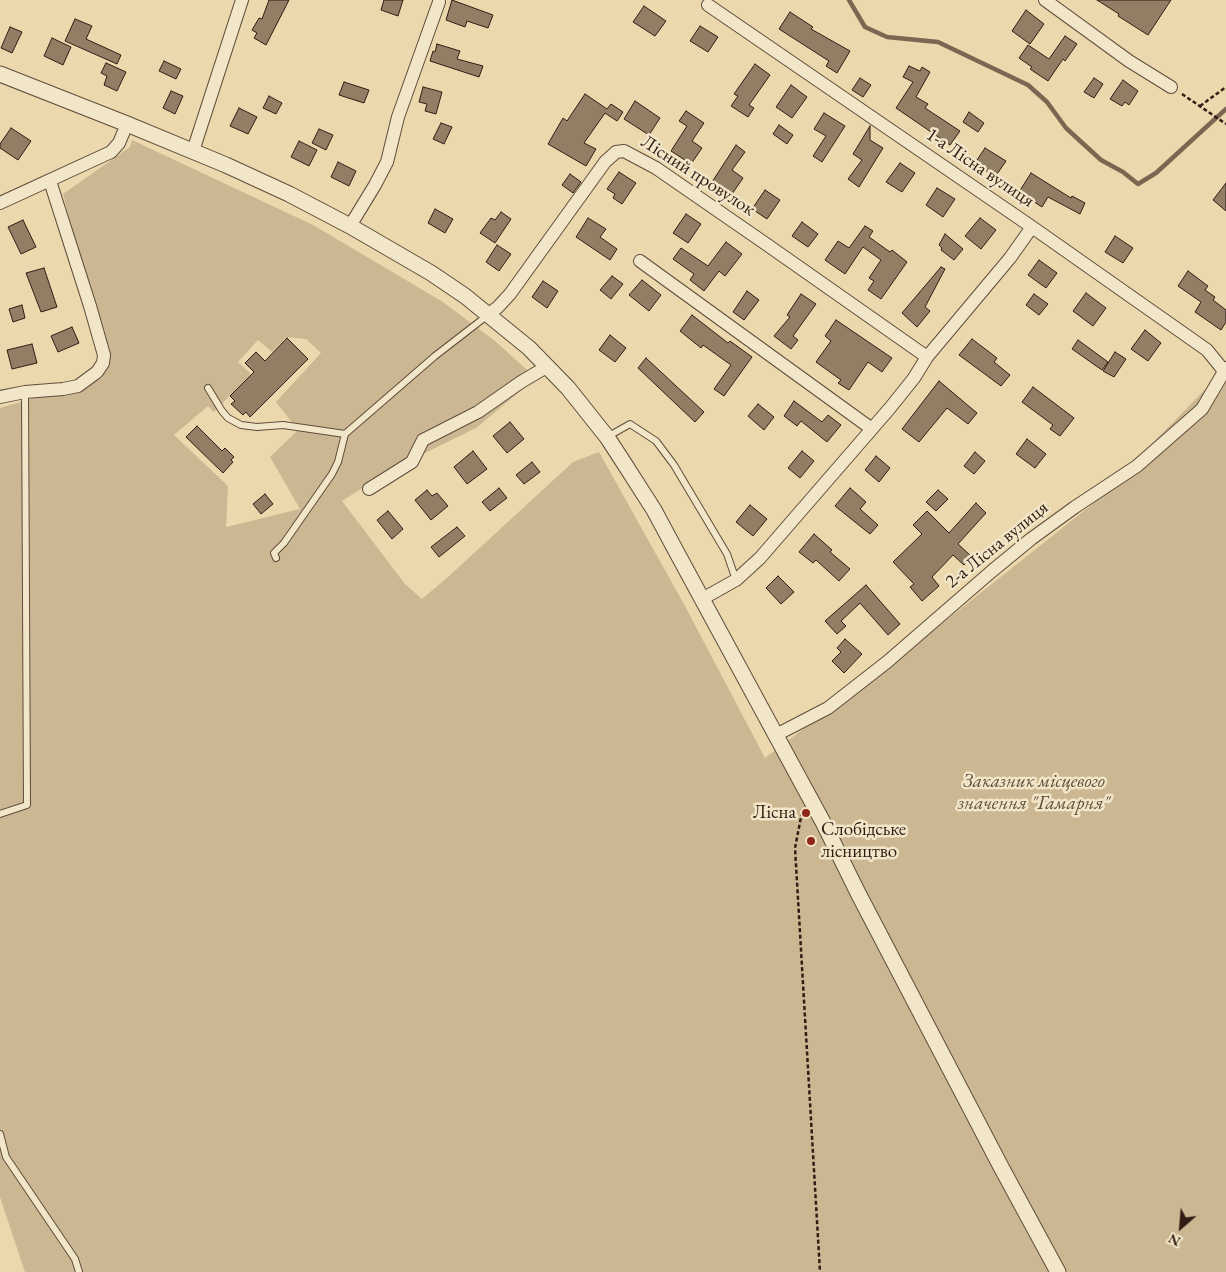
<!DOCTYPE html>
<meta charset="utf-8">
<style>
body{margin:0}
#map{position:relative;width:1226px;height:1272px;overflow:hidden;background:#ebd8ac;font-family:"EB Garamond",serif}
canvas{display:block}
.north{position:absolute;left:1156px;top:1202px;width:50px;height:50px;-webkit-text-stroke:4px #f2e6c9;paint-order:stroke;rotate:207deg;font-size:14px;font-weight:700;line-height:20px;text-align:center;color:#311d15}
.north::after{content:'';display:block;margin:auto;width:18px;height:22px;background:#311d15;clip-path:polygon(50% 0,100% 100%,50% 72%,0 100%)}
</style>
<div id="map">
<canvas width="1226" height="1272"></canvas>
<div class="north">N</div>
</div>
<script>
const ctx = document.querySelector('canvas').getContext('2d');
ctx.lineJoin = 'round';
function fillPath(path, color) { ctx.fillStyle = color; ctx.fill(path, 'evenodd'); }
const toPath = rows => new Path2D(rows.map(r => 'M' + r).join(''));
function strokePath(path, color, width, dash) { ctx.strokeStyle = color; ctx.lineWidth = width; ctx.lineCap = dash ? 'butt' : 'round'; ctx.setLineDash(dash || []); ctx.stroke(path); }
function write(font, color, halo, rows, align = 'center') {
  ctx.font = font + ' "EB Garamond",serif'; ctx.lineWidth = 5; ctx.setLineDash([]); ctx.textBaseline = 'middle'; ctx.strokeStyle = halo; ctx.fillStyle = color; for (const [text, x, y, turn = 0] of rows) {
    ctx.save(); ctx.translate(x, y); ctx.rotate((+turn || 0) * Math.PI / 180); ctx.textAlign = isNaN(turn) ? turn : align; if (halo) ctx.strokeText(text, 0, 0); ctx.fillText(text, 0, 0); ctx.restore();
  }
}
fillPath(toPath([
 [132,140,313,225,443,302,495,341,536,378,476,428,394,468,342,501,405,584,422,599,448,577,573,462,599,452,685,606,765,758,944,622,1095,502,1226,368,1226,1272,25,1272,0,1197,0,408,103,378,104,355,63,194,130,147],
 [286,337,306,339,321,353,276,402,298,430,270,457,300,509,226,527,228,486,174,435,208,406,214,412,251,374,238,362,258,340,272,352]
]), '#cbb892');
strokePath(toPath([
 [849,0,865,27,887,37,938,42,1028,85,1047,102,1066,128,1101,160,1123,172,1138,184,1156,173,1226,109]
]), '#7b6751', 4.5);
const building = toPath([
 [269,0,289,0,266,45,254,38,257,33,252,30,259,18,262,19,269,0],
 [384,0,403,0,398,16,381,10,384,0],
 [452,0,493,15,488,28,467,21,465,27,446,20,452,0],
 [1097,0,1171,0,1148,35,1118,16,1119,14,1097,0],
 [644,6,666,21,655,36,633,22,644,6],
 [1026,10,1044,24,1030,44,1012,31,1026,10],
 [790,12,813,27,811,29,850,51,837,73,826,66,829,61,779,29,790,12],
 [75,19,92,26,86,39,121,55,117,64,65,41,75,19],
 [700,26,718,37,708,52,690,41,700,26],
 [10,27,22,32,12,53,1,48,10,27],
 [1065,36,1077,44,1065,61,1063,59,1048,81,1030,69,1032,67,1019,58,1028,45,1049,59,1065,36],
 [52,38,71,47,63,65,44,56,52,38],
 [437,44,460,51,457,59,483,66,479,77,430,61,433,51,435,52,437,44],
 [164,61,181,69,176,79,159,71,164,61],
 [106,63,126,72,117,91,104,85,107,76,101,73,106,63],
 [755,64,770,75,749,105,754,108,748,117,731,106,738,96,734,94,755,64],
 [909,66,920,71,922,67,930,72,916,97,928,104,925,108,960,131,950,145,896,108,913,82,903,77,909,66],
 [860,78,871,85,863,97,852,90,860,78],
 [1094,78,1103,84,1094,98,1084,92,1094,78],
 [1123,80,1138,91,1129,105,1125,102,1122,106,1110,99,1123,80],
 [344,82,369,90,364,103,339,95,344,82],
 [791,85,807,97,792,118,776,107,791,85],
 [423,87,442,92,436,114,425,111,427,104,419,102,423,87],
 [171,91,183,96,175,114,163,108,171,91],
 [585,94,607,109,611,104,623,112,617,121,605,113,584,143,596,149,586,166,548,144,563,118,567,121,585,94],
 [269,96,282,103,276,114,263,108,269,96],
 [635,101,660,118,649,135,624,119,635,101],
 [239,108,257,117,248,134,230,126,239,108],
 [686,111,704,123,692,141,702,148,691,164,671,151,687,126,679,121,686,111],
 [969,112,984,123,978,132,963,122,969,112],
 [824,113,845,126,822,162,813,156,826,136,814,129,824,113],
 [441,123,452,127,444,144,433,139,441,123],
 [779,125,793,135,787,144,773,134,779,125],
 [870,126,870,140,883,148,859,187,848,179,862,160,853,154,870,126],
 [11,128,31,141,18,160,0,148,0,144,11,128],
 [319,129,333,135,326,150,312,143,319,129],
 [299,141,317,150,309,166,291,157,299,141],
 [736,145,745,152,732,170,743,178,732,194,712,182,736,145],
 [985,148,1006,161,995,177,975,163,985,148],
 [338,162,356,171,349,186,331,177,338,162],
 [900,163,915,173,902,192,886,182,900,163],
 [619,172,636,183,622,204,613,198,615,194,607,189,619,172],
 [1031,173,1071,198,1072,196,1085,203,1080,214,1048,197,1042,207,1019,192,1031,173],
 [570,174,581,182,573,193,562,185,570,174],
 [1226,183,1226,211,1213,200,1226,183],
 [937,188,955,199,943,217,926,205,937,188],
 [765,190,780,200,767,219,752,209,765,190],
 [435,209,453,219,445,233,428,223,435,209],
 [501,212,511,219,495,243,480,233,491,218,495,220,501,212],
 [686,214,701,224,688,243,673,233,686,214],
 [588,218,606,229,600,237,617,249,610,260,576,237,588,218],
 [980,218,996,230,981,249,965,236,980,218],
 [23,220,36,247,21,254,8,227,23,220],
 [802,222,818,234,808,247,792,236,802,222],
 [865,226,873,231,869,237,890,252,892,250,907,262,881,299,868,290,874,281,869,278,881,260,863,247,845,274,825,260,838,241,849,248,865,226],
 [945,234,963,249,954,260,941,250,942,248,939,245,945,234],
 [1115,236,1133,248,1123,263,1105,252,1115,236],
 [726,242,742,254,725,276,719,271,704,291,690,280,694,274,673,259,681,248,708,266,726,242],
 [497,245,511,254,499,271,486,262,497,245],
 [1039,260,1057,273,1046,288,1028,275,1039,260],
 [941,267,945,269,925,307,930,311,917,327,902,313,941,267],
 [44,268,57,307,41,312,26,273,44,268],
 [1188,271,1208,286,1205,290,1215,297,1213,300,1226,310,1226,322,1221,330,1195,312,1201,302,1178,286,1188,271],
 [612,276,623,284,611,299,600,290,612,276],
 [642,280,661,295,649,311,629,295,642,280],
 [543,281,558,291,547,308,532,297,543,281],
 [747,291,759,300,744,320,733,312,747,291],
 [1086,293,1106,308,1093,326,1073,311,1086,293],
 [801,294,816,304,793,336,798,340,791,349,774,336,790,317,787,315,801,294],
 [1034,294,1048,304,1039,315,1026,305,1034,294],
 [22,305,25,318,13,322,9,309,22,305],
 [692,315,728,343,730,341,752,357,724,396,714,389,731,365,703,345,701,348,680,331,692,315],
 [836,320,892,358,882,372,868,362,849,390,838,383,841,380,816,362,831,341,825,336,836,320],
 [72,327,79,343,58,352,51,336,72,327],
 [1145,330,1161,343,1148,361,1131,349,1145,330],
 [610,335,626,348,615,362,599,350,610,335],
 [287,338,308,359,250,417,246,412,243,415,231,404,235,401,230,396,254,372,245,363,256,352,265,361,287,338],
 [972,339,997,358,994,362,1010,375,1001,386,959,355,972,339],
 [1078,340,1108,362,1102,370,1072,349,1078,340],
 [32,344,37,363,12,369,7,350,32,344],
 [1115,352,1126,359,1114,377,1103,371,1115,352],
 [646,358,704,412,695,422,638,368,646,358],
 [939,381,977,413,968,424,947,408,919,442,902,429,939,381],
 [1033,387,1074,418,1060,436,1050,429,1053,425,1022,402,1033,387],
 [794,401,822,422,828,415,841,425,827,442,801,421,797,426,784,416,794,401],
 [758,404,774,417,764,430,748,416,758,404],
 [510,422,524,439,507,453,493,436,510,422],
 [197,426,222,451,225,448,234,457,231,460,233,462,223,473,186,437,197,426],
 [1027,439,1046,454,1035,468,1016,454,1027,439],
 [473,451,487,469,467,484,454,467,473,451],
 [802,451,814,461,800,478,788,468,802,451],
 [975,452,985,461,974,474,964,466,975,452],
 [876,456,890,468,879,482,865,470,876,456],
 [532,462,540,472,524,484,516,475,532,462],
 [499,488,507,498,490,511,482,502,499,488],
 [850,488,866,502,860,509,878,525,870,534,835,506,850,488],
 [427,490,432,496,437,493,448,506,431,520,415,500,427,490],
 [938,490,948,499,936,511,926,502,938,490],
 [265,494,273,504,261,514,253,504,265,494],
 [976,503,986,513,958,544,972,557,964,565,953,555,932,577,939,586,922,601,910,587,914,584,893,562,922,534,913,525,927,511,949,533,976,503],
 [750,505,767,519,753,536,736,522,750,505],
 [388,511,403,529,392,539,377,520,388,511],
 [457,527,465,536,439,557,431,547,457,527],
 [814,534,832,550,830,552,850,569,839,581,816,560,813,563,799,552,814,534],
 [778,576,794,592,781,604,766,588,778,576],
 [866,585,900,624,888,635,860,603,841,621,846,626,837,634,825,621,866,585],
 [845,639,862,654,844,673,832,661,841,652,837,648,845,639]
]);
fillPath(building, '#927e64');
strokePath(building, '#311d15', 1);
const service = toPath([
 [208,388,222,411,228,418,241,425,257,427,283,425,345,434],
 [607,437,630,424,656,441,674,465,727,554,736,580],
 [276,558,274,553,284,543,332,474,338,462,345,434,435,356,488,315],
 [0,814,27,805,25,392],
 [0,1134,6,1157,75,1259,79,1272]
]);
const minor = toPath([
 [1045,0,1129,61,1171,87],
 [708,5,1032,227,1207,350,1224,371],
 [193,151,242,0],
 [0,203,111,152,119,143,127,124],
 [350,226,375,185,387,162,398,117,439,2],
 [640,261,872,429],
 [489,314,498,307,510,294,605,162,616,152,624,151,656,168,766,244,927,357],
 [0,397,25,392,63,389,78,386,97,372,103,363,104,355,90,306,50,181],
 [369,489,412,462,423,440,478,412,521,382,548,366],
 [702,599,736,580,760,558,890,408,914,378,927,357,1010,258,1032,227],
 [776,735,828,708,887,662,992,571,1031,539,1075,507,1137,466,1202,409,1226,368]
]);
const tertiary = toPath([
 [0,74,127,124,226,165,289,194,350,226,431,273,465,296,529,348,568,388,607,437,622,460,654,510,676,551,824,824,858,893,1000,1165,1058,1272]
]);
strokePath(service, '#604c3b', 8);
strokePath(minor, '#604c3b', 14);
strokePath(tertiary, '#604c3b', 17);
strokePath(toPath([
 [1182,94,1226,124],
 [1200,106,1226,87],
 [802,812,795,848,820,1272]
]), '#311d15', 2.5, [4, 2.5]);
strokePath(service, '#f2e6c9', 6);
strokePath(minor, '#f2e6c9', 12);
strokePath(tertiary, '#f2e6c9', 15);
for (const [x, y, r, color] of [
 [806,813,5,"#8f2418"],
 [811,841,5,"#8f2418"]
]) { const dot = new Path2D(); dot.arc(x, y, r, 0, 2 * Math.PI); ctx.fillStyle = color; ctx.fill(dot); strokePath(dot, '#f2e6c9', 2); }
write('19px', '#311d15', '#f2e6c9', [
 ["1-а Лісна вулиця",980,168,34],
 ["Лісний провулок",698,176,33],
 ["2-а Лісна вулиця",997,545,-39]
]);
write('italic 19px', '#5f4c3a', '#f2e6c9', [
 ["Заказник місцевого",1034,782],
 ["значення \"Гамарня\"",1034,804]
]);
write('19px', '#311d15', '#f2e6c9', [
 ["Лісна",796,813],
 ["Слобідське",821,830,"left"],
 ["лісництво",821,852,"left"]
], 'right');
</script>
